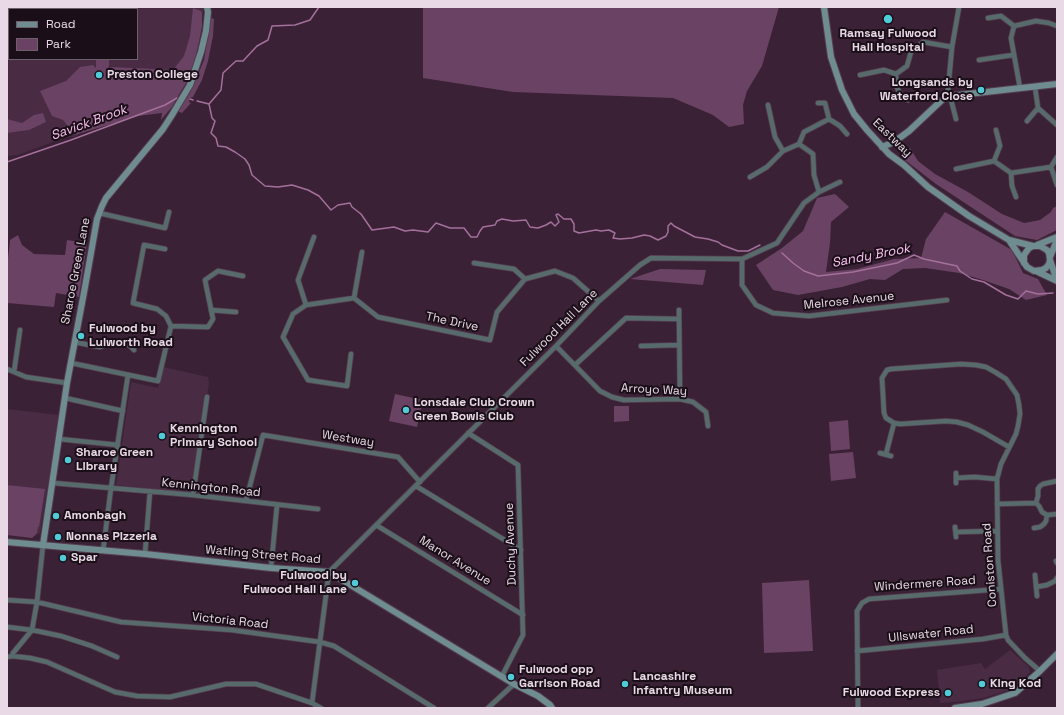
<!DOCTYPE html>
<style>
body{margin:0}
#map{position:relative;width:1064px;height:715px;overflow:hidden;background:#3a2135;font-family:"Space Grotesk",sans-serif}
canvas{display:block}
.frame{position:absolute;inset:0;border:8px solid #e9d9e6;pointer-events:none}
.legend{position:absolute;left:8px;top:8px;width:130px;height:52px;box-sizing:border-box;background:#1a0f18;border:1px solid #6d606a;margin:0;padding:5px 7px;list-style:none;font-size:12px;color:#e9d9e6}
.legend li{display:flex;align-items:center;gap:8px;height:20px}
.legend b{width:20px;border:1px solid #6d606a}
</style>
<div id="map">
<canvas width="1064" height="715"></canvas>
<div class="frame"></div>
<ul class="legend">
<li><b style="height:5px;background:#6f8d91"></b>Road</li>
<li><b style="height:11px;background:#6a4263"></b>Park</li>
</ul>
</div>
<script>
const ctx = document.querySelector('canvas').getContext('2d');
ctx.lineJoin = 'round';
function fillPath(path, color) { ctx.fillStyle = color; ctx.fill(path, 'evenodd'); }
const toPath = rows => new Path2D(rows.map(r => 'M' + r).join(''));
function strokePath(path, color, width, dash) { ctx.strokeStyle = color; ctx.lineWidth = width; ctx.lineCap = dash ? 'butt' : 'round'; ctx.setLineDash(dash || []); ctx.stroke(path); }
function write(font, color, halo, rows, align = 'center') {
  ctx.font = font + ' "Space Grotesk",sans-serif'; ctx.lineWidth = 4; ctx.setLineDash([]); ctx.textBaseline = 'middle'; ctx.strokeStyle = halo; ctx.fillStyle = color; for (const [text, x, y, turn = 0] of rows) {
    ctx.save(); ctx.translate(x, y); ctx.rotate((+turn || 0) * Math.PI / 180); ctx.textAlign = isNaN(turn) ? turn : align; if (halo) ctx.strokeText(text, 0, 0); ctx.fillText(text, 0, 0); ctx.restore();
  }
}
fillPath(toPath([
 [7,7,203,7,203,11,200,38,195,61,187,82,180,97,176,97,83,132,74,137,57,136,58,140,18,155,7,156],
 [9,9,137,9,137,59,9,59],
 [163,367,208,377,209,383,192,493,116,485,131,382,158,388],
 [7,409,59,415,40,533,32,538,7,535],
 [1010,650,1029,667,1030,672,1013,689,983,698,955,702,940,703,937,670,981,663,985,669]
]), '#492b44');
fillPath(toPath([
 [423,7,779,7,762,66,747,91,743,105,744,124,729,127,713,115,673,98,513,92,423,78],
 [193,8,201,11,202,13,202,27,198,46,194,63,186,83,179,94,172,107,161,120,162,113,138,116,75,135,63,120,52,116,40,91,66,81,80,67,93,65,96,68,96,59,109,59,109,66,106,74,112,67,173,70,184,56,190,36],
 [211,18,214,19,213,36,208,61,202,80,193,97,190,98,189,102,191,103,182,113,179,112,179,110,192,89,204,60],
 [43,113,46,122,29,130,7,133,7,119,22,123,34,115],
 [910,148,918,161,935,174,968,192,1002,214,1024,223,1040,220,1051,212,1053,208,1057,206,1057,230,1037,240,1015,236,936,184,901,157],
 [835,194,849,207,831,222,830,243,826,272,857,269,894,259,921,258,926,239,945,212,1012,250,1023,273,1038,279,1047,295,1026,300,1009,289,983,280,959,273,925,268,903,269,885,280,870,279,842,287,798,295,773,290,756,265,782,248,803,231,817,198],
 [18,235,22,245,34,254,65,255,67,240,87,243,79,297,56,293,54,307,7,303,7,265,9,251,10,240],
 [660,269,706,270,703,285,630,279],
 [395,394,423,400,417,427,389,421],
 [614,406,629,406,629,421,614,422],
 [848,420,850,449,831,451,829,422],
 [853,452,856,478,831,481,829,454],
 [7,485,45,489,39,527,38,527,37,533,32,538,7,535],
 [809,580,813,651,764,653,762,583]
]), '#6a4263');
strokePath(toPath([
 [190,99,193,100],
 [197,101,209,104,221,90,223,73,236,61,243,61,257,46,268,40,272,26,295,25,310,20,319,7],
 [209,104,212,118,215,121,211,133,216,138,218,146,226,147,235,152,245,159,249,165,252,175,265,186,278,187,292,185,308,190,319,196,331,210,338,205,350,203,352,207,361,214,372,230,394,227,405,231,413,230,428,232,436,223,450,228,464,228,471,237,477,237,480,231,483,227,495,225,497,221,502,219,513,221,526,220,530,227,538,228,546,225,551,222,555,226,559,222,556,215,558,214,564,219,571,219,574,224,574,231,579,233,596,230,601,231,609,230,615,233,613,238,620,239,632,238,644,235,650,236,658,240,666,236,668,232,668,226,671,223,674,226,695,237,708,239,718,242,722,245,738,251,748,251,760,245],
 [7,162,71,140,165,105,177,98],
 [782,253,793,263,804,271,818,276,853,272,897,263,914,255,924,259,957,266,960,271,972,279,984,282,1006,295,1018,299,1026,291,1038,294,1053,293]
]), '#a4709c', 1.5);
const street = toPath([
 [988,18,1001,16,1014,26],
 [979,60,1013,55],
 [896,74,896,85,899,92,908,100],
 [860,75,884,70,896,74,907,66,911,52,923,42,952,47],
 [1035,87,1038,108,1057,125],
 [1020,88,1011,38,1014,26,1036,21,1049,23,1057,26],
 [818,103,825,103,829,119],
 [768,105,775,137,783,151],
 [956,119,950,96,948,90,952,47,959,7],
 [1027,121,1038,108],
 [799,144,804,132,829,119,840,126,847,134],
 [994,161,1000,146,996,130],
 [1051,167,1057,185],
 [956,169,994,161,1011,173,1051,167,1057,157],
 [1011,173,1012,186,1016,197],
 [750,177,767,167,783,151,799,144,813,154,814,175,819,192],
 [99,213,165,228,169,212],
 [314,237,298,280,306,305,354,298,378,317,490,340,497,312,525,279,555,271,573,278,599,301],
 [742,259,742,285,756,305,773,313,809,316,947,300],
 [474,263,514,269,525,279],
 [354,298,362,252],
 [306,305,293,314,283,337,308,380,347,386,351,354],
 [211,310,236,312],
 [679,310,680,399],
 [171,326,208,327,213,319,205,280,218,271,243,276],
 [74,342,100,347,113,342,129,345,134,350],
 [556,346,600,391,612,397,624,400,680,399,693,402,706,412,708,426],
 [641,346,679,345],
 [71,363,158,381,171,326,166,316,157,309,133,303,144,245,165,249],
 [575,365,626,318,679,319],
 [7,369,26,377,67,383],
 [14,372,20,330],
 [65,398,123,411],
 [468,433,518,465,523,635,502,676],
 [59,439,118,445],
 [1009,447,983,432,968,425,957,422,946,421,900,424,894,423,886,418,884,413,882,378,887,370,891,369,961,364,976,365,986,367,995,372,1006,379,1017,395,1019,405,1020,414,1018,426,1016,434,1001,464,997,479,998,560,1006,635,1008,640,1025,658,1040,671],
 [880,453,891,456],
 [886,454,894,423],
 [956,473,956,483],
 [956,478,975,477,997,479],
 [53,483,193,495,318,509],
 [416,486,521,550],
 [193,495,207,397],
 [246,501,263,435,398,457,420,482],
 [1036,503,1038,496,1038,489,1040,486,1043,484,1057,481],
 [997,504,1036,503,1039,506,1042,512,1047,515],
 [376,525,523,615],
 [955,527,956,537],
 [1034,528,1040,527,1044,524,1046,521,1047,515,1057,514],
 [956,532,997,531],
 [103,551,111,488,128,375],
 [145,554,150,491],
 [1056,561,1057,563],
 [271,568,277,505],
 [1035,575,1037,596],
 [1036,587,1047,585,1055,581,1057,578],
 [7,600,37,602,121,622,232,630,320,642,334,646,434,708],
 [7,627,32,630,61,636,92,646,117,657],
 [857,651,983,639,1006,635],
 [12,656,13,653,32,630,37,602,43,545],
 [7,657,12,656,30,658,47,662,115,692,137,696,170,697,226,684,256,684,312,703,321,708],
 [312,703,329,572,556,346,599,301,640,265,651,258,742,259,777,243,804,203,819,192,840,182],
 [488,708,514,684],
 [858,708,857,611,862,603,869,599,1001,589]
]);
const secondary = toPath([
 [824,7,831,57,842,90,854,114,867,130,889,154,904,165,928,187,969,216,1009,240,1033,246],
 [882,147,894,142,909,131,943,99,950,96,1057,84],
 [1009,240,1027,267,1034,271,1042,270,1046,268,1049,264,1050,260,1049,253,1047,250,1040,246,1033,246,1029,248,1024,255,1024,263],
 [1037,245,1057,237],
 [1050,257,1057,240],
 [1050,260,1057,281],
 [1038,272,1057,281],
 [7,542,145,554,271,568,329,572,514,684,538,696,550,705,552,708],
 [43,545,67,383,85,287,97,219,102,206,106,198,163,129,172,115,190,85,201,52,206,31,208,12,207,7],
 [955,708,982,704,1015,693,1040,671,1057,654]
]);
strokePath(street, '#563e51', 6);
strokePath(secondary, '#563e51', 8);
strokePath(street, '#576a6c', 4.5);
strokePath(secondary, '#6f8d91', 6);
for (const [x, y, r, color] of [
 [888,19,5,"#52cbd9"],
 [99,75,4,"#52cbd9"],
 [981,90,4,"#52cbd9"],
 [81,336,4,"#52cbd9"],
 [406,410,4,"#52cbd9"],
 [162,436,4,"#52cbd9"],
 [68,460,4,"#52cbd9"],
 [56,516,4,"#52cbd9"],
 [58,537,4,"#52cbd9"],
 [63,558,4,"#52cbd9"],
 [355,583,4,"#52cbd9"],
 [511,677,4,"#52cbd9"],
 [625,684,4,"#52cbd9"],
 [982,684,4,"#52cbd9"],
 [948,693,4,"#52cbd9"]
]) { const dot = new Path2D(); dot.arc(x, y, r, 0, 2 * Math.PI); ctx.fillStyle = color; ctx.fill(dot); strokePath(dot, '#1a0f18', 1.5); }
write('bold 12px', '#e9d9e6', '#1a0f18', [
 ["Ramsay Fulwood",888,34,"center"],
 ["Hall Hospital",888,48,"center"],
 ["Preston College",107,75],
 ["Longsands by",973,83,"right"],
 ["Waterford Close",973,97,"right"],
 ["Fulwood by",89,329],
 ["Lulworth Road",89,343],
 ["Lonsdale Club Crown",414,403],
 ["Green Bowls Club",414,417],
 ["Kennington",170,429],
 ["Primary School",170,443],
 ["Sharoe Green",76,453],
 ["Library",76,467],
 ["Amonbagh",64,516],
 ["Nonnas Pizzeria",66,537],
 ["Spar",71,558],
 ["Fulwood by",347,576,"right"],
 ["Fulwood Hall Lane",347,590,"right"],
 ["Fulwood opp",519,670],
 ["Garrison Road",519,684],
 ["Lancashire",633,677],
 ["Infantry Museum",633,691],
 ["King Kod",990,684],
 ["Fulwood Express",940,693,"right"]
], 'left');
write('12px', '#e9d9e6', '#1a0f18', [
 ["Eastway",892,138,44],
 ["Sharoe Green Lane",76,271,-79],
 ["Melrose Avenue",849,301,-6],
 ["The Drive",452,322,12],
 ["Fulwood Hall Lane",559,328,-45],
 ["Arroyo Way",654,390,3],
 ["Westway",348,439,9],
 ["Kennington Road",211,488,6],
 ["Duchy Avenue",511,544,-92],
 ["Watling Street Road",263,555,5],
 ["Manor Avenue",455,561,32],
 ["Coniston Road",990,565,-94],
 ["Windermere Road",925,584,-4],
 ["Victoria Road",230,621,6],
 ["Ullswater Road",931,634,-6]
]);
write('italic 13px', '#fcc1f0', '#1a0f18', [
 ["Savick Brook",89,123,-20],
 ["Sandy Brook",871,256,-11]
]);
</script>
